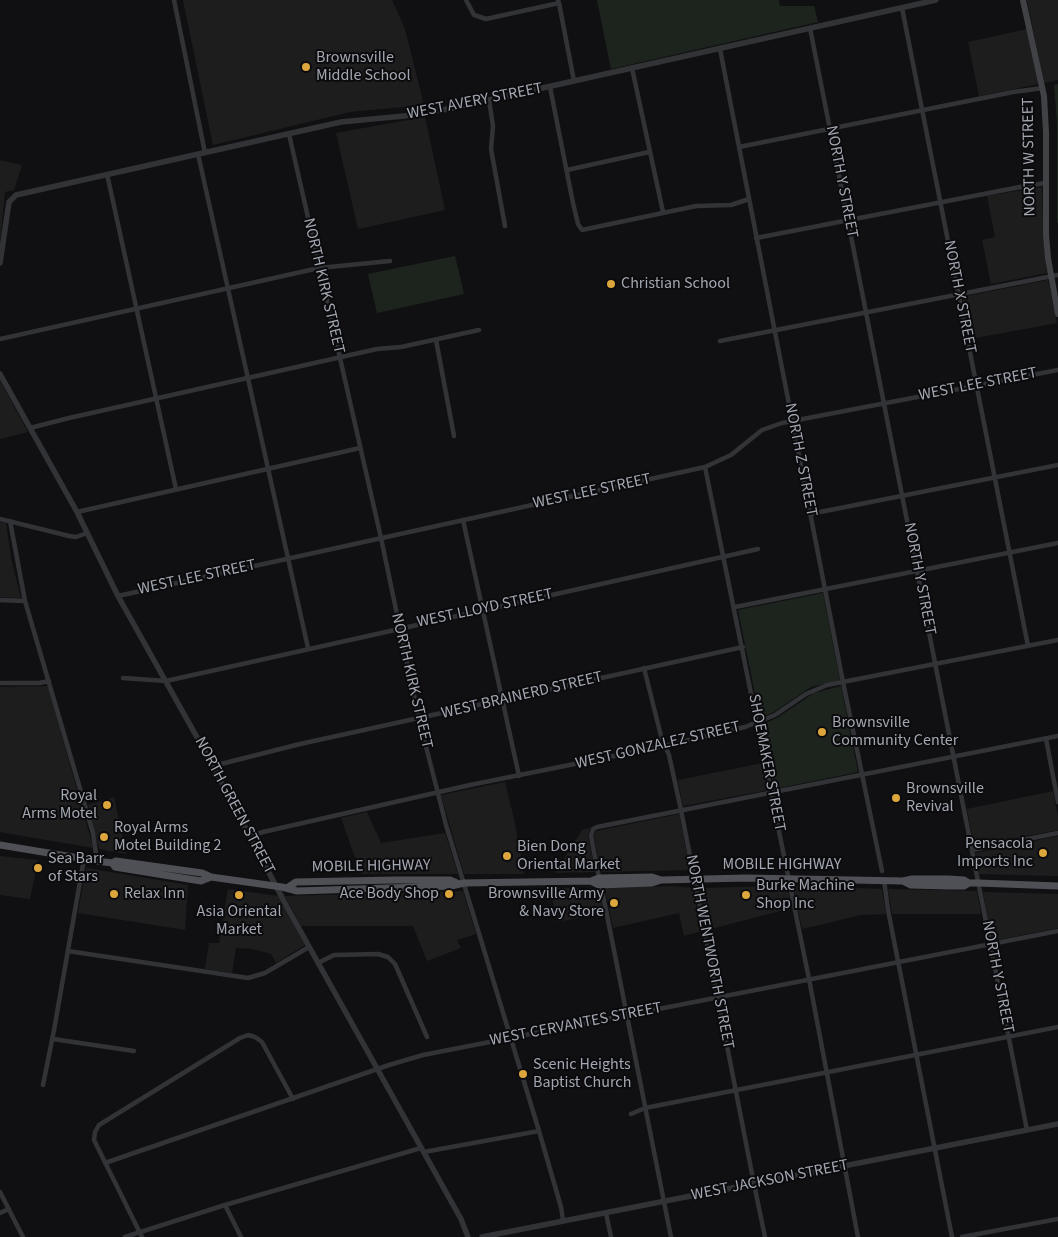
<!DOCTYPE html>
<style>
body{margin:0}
canvas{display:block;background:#101012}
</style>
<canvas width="1058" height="1237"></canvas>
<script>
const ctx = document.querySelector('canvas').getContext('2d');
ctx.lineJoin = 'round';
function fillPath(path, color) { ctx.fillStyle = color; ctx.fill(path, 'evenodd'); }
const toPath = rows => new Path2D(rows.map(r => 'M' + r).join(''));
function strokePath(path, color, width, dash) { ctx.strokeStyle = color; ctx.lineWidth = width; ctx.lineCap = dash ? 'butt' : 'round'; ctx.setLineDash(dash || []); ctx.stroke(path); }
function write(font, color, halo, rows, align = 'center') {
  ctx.font = font + ' "Source Sans 3",sans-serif'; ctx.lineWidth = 4; ctx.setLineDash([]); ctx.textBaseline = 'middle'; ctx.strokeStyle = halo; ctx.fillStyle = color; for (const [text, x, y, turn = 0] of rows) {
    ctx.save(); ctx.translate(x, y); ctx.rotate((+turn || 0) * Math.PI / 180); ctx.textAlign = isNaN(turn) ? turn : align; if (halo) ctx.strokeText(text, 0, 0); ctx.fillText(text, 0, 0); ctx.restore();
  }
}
fillPath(toPath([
 [183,0,392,0,405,29,424,105,350,112,213,145],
 [1027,0,1058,0,1058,80,1044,83],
 [1027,29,1039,84,979,96,968,42],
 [425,117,445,210,358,229,336,133],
 [0,160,22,165,14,190,5,192,0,243],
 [1042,187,1043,235,1047,273,991,284,982,240,995,237,987,196],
 [1048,280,1057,323,970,339,962,297],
 [0,381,28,432,0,439],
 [0,522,6,523,11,558,21,598,0,597],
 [48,686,91,840,93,848,0,832,0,687],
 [763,763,768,790,683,806,678,780],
 [505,782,514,819,524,874,464,874,441,795],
 [1053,791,1058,817,1058,830,974,846,967,809],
 [114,797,126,854,99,849,88,805],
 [367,812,381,843,445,833,458,874,361,874,341,818],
 [679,814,690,870,601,872,594,836,596,831],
 [590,828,588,836,595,872,555,873,582,830],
 [1058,836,1058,876,979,874,975,853],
 [0,856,38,860,30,899,0,895],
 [86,868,188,885,185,930,78,913],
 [673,886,693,888,701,931,684,936,679,913,613,928,605,888],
 [787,886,792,908,707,930,699,888],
 [793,886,882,889,886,914,861,915,802,929],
 [550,888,599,888,604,913,557,922],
 [228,889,278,896,305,945,276,963,271,954,252,949,236,948,232,973,205,969,209,943,219,943],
 [888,889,977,891,981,914,892,914],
 [463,891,476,934,457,940,461,948,427,961,413,926,301,926,285,896],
 [983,892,1058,894,1058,928,992,941]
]), '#1d1d1e');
fillPath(toPath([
 [597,0,779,0,780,6,814,6,818,22,611,69],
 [1058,84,1058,222,1057,223,1057,122,1054,85],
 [455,256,464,294,377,313,368,274],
 [823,593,840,680,811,687,774,712,760,718,738,610],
 [841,686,858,772,774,789,761,725,777,718,814,693]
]), '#1d241e');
strokePath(toPath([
 [174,0,205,153],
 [466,0,474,15,486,19,559,3,558,0],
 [559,3,574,81],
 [902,8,1028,646],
 [810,28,1027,1130],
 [720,49,843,682,882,871],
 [632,68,663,212],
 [550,87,573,203,578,224,582,230,696,206,731,205,749,199],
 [489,100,493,126,491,149,505,226],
 [289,134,381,538,419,719,446,825,539,1131,561,1207,563,1220],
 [739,147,1013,92,1043,88],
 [198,154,308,648],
 [567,170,649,152],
 [107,174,176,489],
 [756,238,1020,187,1045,183],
 [0,339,319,268,390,261],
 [436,340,454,436],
 [720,341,1058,275],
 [30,428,69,418,377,349,401,347,479,330],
 [705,467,809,979,858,1237],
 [77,512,360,448],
 [810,514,1058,465],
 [0,519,69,536,76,537,87,533],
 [463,520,519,776],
 [10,521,25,601,93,833,97,861],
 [118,596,705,467,731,455,762,430,782,423,1058,370],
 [0,600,25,601],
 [735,607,1058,543],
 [644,668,661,736,669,755,681,810,754,1184,765,1237],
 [123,678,166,681,758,549],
 [0,683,39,683,49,681],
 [1046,739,1058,802],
 [213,766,300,744,743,647],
 [251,836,263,832,470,785,664,746,745,727,775,715,806,694,827,685,1058,640],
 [972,850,1058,833],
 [599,878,591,836,593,829,597,827,1058,736],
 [884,880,888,910,952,1237],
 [601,885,671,1237],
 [68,951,248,978,265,973,309,947],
 [318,963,334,955,378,954,388,957,395,964,427,1037],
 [53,1039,134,1051],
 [43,1085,54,1030,84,859],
 [631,1114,645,1108,1058,1027],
 [424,1152,539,1131],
 [105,1163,389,1065,423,1055,1058,931],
 [0,1192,23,1237],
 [225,1205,241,1237],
 [0,1213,9,1209],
 [606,1213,611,1237],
 [125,1237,225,1205,421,1148],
 [142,1237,94,1140,95,1132,99,1125,240,1038,248,1035,255,1037,262,1042,293,1099],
 [962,1237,1058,1219]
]), '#323336', 4.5);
strokePath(toPath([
 [0,263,9,202,16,195,341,122,414,115,453,108,936,0],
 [0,374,77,512,118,596,213,766,287,907,461,1219,468,1237],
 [482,1237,1058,1124]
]), '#323336', 5.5);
strokePath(toPath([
 [1023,0,1044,96,1046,132,1046,235,1048,258,1058,314]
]), '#404246', 6);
strokePath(toPath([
 [0,845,97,861,112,863,115,867,201,881,211,877],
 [112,863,116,861,202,873,211,877,282,887,297,891,451,886,464,883,591,881,599,885,652,883,661,880,747,878,903,881,912,879,948,879,964,880,969,883],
 [591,881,599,878,652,877,661,880],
 [903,881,911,885,948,886,964,886,969,883,978,883,1058,886],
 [287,888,296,882,395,880,450,880,457,883]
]), '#4e5055', 7);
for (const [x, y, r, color] of [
 [306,67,5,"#dda63d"],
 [611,284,5,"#dda63d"],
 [822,732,5,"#dda63d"],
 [896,798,5,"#dda63d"],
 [107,805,5,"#dda63d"],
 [104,837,5,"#dda63d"],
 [1043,853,5,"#dda63d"],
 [507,856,5,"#dda63d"],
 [38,868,5,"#dda63d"],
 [114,894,5,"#dda63d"],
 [449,894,5,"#dda63d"],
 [239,895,5,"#dda63d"],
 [746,895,5,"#dda63d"],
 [614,903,5,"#dda63d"],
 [523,1074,5,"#dda63d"]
]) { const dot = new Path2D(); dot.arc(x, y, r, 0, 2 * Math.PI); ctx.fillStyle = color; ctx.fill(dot); strokePath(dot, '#0b0b0d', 2); }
write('16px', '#a3a7b1', '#0b0b0d', [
 ["Brownsville",316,58],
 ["Middle School",316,76],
 ["Christian School",621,284],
 ["Brownsville",832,723],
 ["Community Center",832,741],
 ["Brownsville",906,789],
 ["Revival",906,807],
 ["Royal",97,796,"right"],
 ["Arms Motel",97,814,"right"],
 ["Royal Arms",114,828],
 ["Motel Building 2",114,846],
 ["Pensacola",1033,844,"right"],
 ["Imports Inc",1033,862,"right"],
 ["Bien Dong",517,847],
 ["Oriental Market",517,865],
 ["Sea Barr",48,859],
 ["of Stars",48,877],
 ["Burke Machine",756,886],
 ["Shop Inc",756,904],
 ["Relax Inn",124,894],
 ["Ace Body Shop",439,894,"right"],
 ["Brownsville Army",604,894,"right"],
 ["& Navy Store",604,912,"right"],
 ["Asia Oriental",239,912,"center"],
 ["Market",239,930,"center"],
 ["Scenic Heights",533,1065],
 ["Baptist Church",533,1083]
], 'left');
write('16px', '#a3a7b1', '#0b0b0d', [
 ["WEST AVERY STREET",475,102,-11],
 ["NORTH W STREET",1030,157,-91],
 ["NORTH Y STREET",841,182,79],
 ["NORTH KIRK STREET",323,286,77],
 ["NORTH X STREET",959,297,79],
 ["WEST LEE STREET",978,385,-11],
 ["NORTH Z STREET",800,460,79],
 ["WEST LEE STREET",592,492,-12],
 ["WEST LEE STREET",197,578,-12],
 ["NORTH Y STREET",919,579,79],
 ["WEST LLOYD STREET",485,609,-12],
 ["NORTH KIRK STREET",411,681,77],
 ["WEST BRAINERD STREET",522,696,-13],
 ["WEST GONZALEZ STREET",658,746,-13],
 ["SHOEMAKER STREET",766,763,79],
 ["NORTH GREEN STREET",234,806,62],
 ["MOBILE HIGHWAY",782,865],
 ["MOBILE HIGHWAY",371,867,-1],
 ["NORTH WENTWORTH STREET",709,952,79],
 ["NORTH Y STREET",997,977,79],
 ["WEST CERVANTES STREET",576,1025,-11],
 ["WEST JACKSON STREET",770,1181,-11]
]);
</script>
